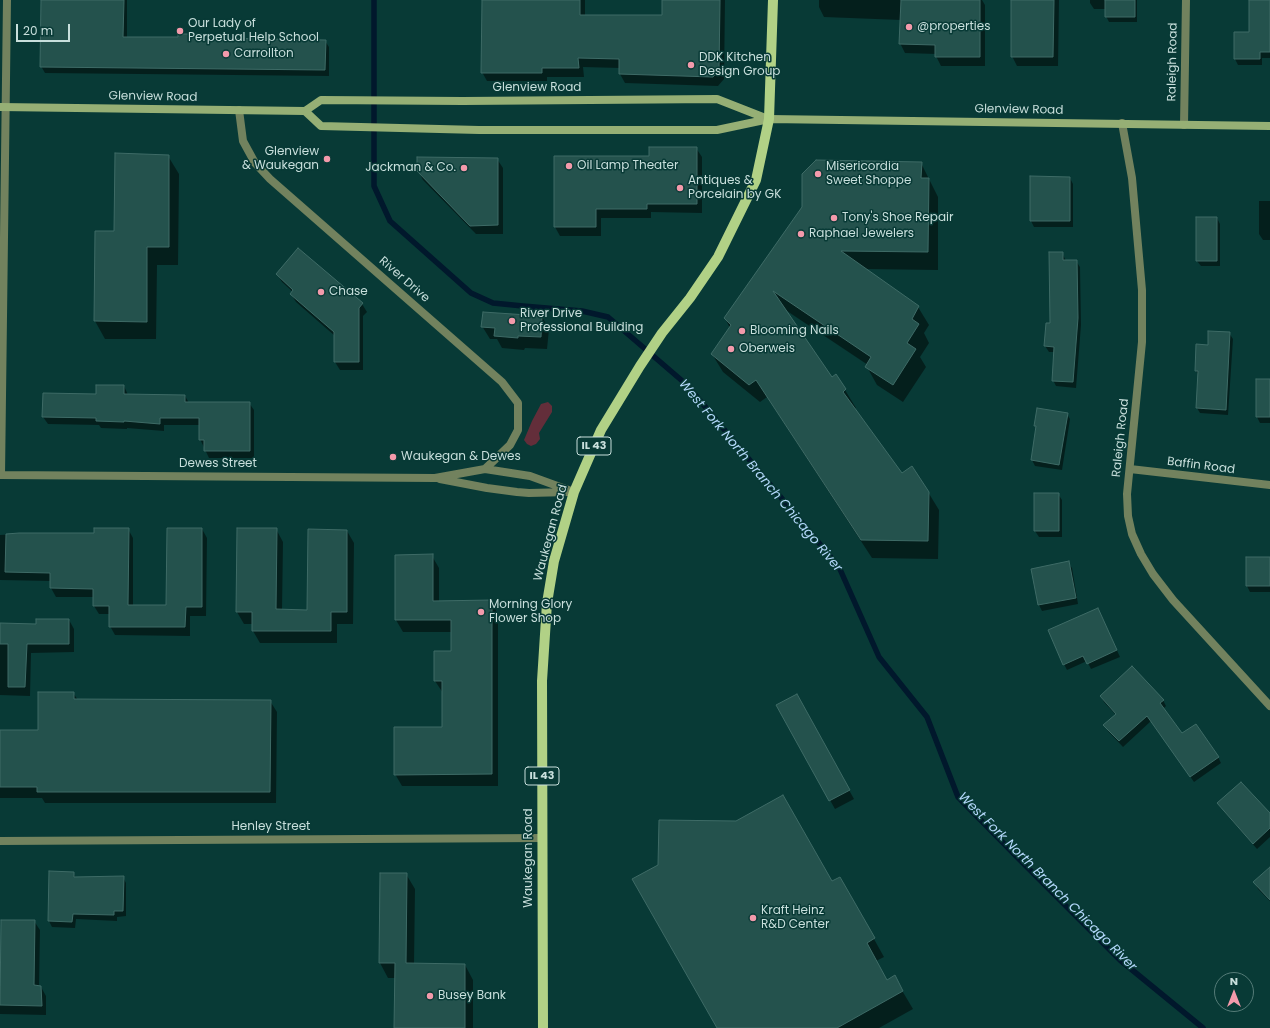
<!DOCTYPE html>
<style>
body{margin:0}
#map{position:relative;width:1270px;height:1028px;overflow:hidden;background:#083a36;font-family:Poppins,sans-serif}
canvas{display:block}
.north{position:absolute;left:1214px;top:972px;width:40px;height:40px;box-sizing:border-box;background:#083a36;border:1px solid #557c78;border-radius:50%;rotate:0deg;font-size:11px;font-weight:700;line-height:16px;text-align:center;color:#c8dfdc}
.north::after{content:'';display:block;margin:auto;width:14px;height:18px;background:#f39aab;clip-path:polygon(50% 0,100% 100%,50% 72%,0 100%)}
.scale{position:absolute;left:16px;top:24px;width:54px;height:18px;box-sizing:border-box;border:2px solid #c8dfdc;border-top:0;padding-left:5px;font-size:12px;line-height:14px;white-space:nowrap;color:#c8dfdc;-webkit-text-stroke:3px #083a36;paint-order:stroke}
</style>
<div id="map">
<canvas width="1270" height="1028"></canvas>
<div class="north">N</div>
<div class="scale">20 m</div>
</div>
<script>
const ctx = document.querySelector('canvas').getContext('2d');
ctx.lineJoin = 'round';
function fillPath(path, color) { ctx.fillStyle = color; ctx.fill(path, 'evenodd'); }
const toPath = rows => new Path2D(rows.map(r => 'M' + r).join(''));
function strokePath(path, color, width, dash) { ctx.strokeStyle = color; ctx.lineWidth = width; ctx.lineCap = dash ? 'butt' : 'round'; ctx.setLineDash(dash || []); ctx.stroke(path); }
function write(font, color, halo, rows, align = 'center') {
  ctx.font = font + ' Poppins,sans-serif'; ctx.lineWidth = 3; ctx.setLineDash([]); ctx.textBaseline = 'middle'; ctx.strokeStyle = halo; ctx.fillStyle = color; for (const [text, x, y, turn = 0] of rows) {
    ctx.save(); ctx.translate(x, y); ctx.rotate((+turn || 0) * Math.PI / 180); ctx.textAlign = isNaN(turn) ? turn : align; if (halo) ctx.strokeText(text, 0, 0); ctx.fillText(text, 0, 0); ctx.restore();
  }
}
fillPath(toPath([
 [548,402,552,406,552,412,539,433,540,439,536,444,531,446,527,444,524,440,532,421,541,404]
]), '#632e3a');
fillPath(toPath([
 [42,0,127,0,127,38,179,38,212,35,215,39,325,41,329,47,329,76,45,73,41,66],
 [483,0,585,0,585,16,663,16,663,0,725,0,724,79,718,86,625,83,620,74,620,68,583,67,584,77,547,77,547,81,487,81,482,72],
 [819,0,982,0,985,5,985,66,941,66,936,56,936,54,905,53,900,43,901,20,824,17,819,7],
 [1012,0,1059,0,1058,66,1017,66,1012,56],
 [1090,0,1137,0,1137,22,1109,22,1106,16,1106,9,1094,9,1090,3],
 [1239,0,1270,0,1270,58,1262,58,1262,65,1238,65,1235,59,1250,33,1250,0],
 [696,148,702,157,702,213,651,212,651,218,601,218,601,236,560,236,555,227,650,157],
 [168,156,179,174,178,265,157,265,156,339,105,339,95,321,115,232],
 [497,159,503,168,503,234,476,234,423,180,418,170],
 [921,163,938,197,938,270,864,269,918,307,929,325,924,333,929,343,920,357,926,367,903,402,877,385,867,367,868,365,784,309,832,378,845,390,856,408,854,409,902,474,928,492,939,510,938,559,872,558,767,397,760,402,723,372,712,354,730,328,725,318],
 [1031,177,1070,178,1073,184,1073,227,1034,227,1031,221],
 [1259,201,1270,201,1270,240,1263,240,1259,234],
 [1217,218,1220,224,1220,266,1201,266,1197,261],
 [299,249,362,304,367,312,363,316,363,370,340,370,335,362,335,336,296,302,291,294,293,292,282,282,277,274],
 [1062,253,1066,261,1076,261,1080,267,1081,325,1076,388,1056,386,1053,380,1055,352,1049,352,1045,346,1051,324],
 [542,317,549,329,547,349,525,348,524,350,502,348,497,339,490,339,482,326],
 [1229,333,1233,339,1228,415,1200,413,1197,408,1198,375,1196,370,1209,346],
 [1270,380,1270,423,1260,423,1257,417],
 [124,386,128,395,185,396,189,403,249,403,254,410,254,458,209,458,200,439,200,425,164,425,164,431,127,428,127,429,101,428,99,425,48,424,43,417],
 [1067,414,1070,419,1062,470,1035,466,1032,460,1037,429,1035,425],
 [1035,494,1058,494,1062,500,1062,537,1039,537,1035,531],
 [128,529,133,538,133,606,167,606,202,529,207,538,206,616,190,616,190,636,115,635,110,626,110,614,99,614,94,606,94,597,56,597,51,588,51,581,0,580,0,535,19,534,94,534],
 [276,529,283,542,282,610,308,611,347,531,354,543,353,624,337,624,337,643,260,643,253,631,253,624,244,624,237,612],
 [1270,550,1270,592,1250,592,1247,586,1247,558,1270,558],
 [396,556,432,556,439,568,439,602,491,602,498,614,498,786,402,786,395,774,443,728,443,693,435,681,452,652,452,632,403,632,396,620],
 [1068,563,1072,568,1078,604,1042,611,1039,605],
 [1098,609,1120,657,1091,669,1087,661,1067,670,1064,664],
 [69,620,74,629,74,652,31,653,30,696,0,695,0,624,37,625],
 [73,693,78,700,270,701,277,712,276,803,45,803,42,798,0,798,0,731,39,731],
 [796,695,854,799,835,809,777,706],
 [1101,696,1163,700,1166,706,1163,709,1182,735,1218,757,1221,763,1194,782,1151,721,1123,747,1108,731,1105,725,1116,715,1104,702],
 [1218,804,1270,815,1270,837,1257,849,1222,809],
 [1270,868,1270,901,1258,889,1255,883],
 [73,873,76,878,123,877,126,883,126,916,117,917,117,921,76,919,75,928,52,927,49,921],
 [381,874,406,874,415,889,414,964,465,965,473,980,473,1028,395,1028,396,978,388,978,380,963],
 [832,883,850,896,884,957,876,961,887,981,894,977,913,1009,879,1028,718,1028],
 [34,921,40,930,39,987,41,987,46,996,46,1015,0,1014,0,986,18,986]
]), '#0007');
strokePath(toPath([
 [374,0,374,186,390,221,471,293,493,303,523,306,582,311,608,317,687,385,839,567,879,657,927,717,958,797,1020,860,1120,960,1203,1028]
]), '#01182c', 5.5);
const building = toPath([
 [41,0,124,0,123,37,178,37,178,34,213,34,213,38,326,40,325,70,40,67,41,0],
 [482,0,580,0,580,15,662,15,662,0,720,0,719,70,713,77,619,74,619,59,578,58,579,68,542,68,542,73,481,73,482,0],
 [901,0,980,0,980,57,935,57,935,45,899,44,901,0],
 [1011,0,1054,0,1053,57,1011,57,1011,0],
 [1105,0,1135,0,1135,17,1105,17,1105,0],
 [1249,0,1270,0,1270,52,1260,52,1260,59,1234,59,1234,32,1249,32,1249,0],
 [649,147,697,147,697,204,647,204,647,209,596,209,596,227,554,227,554,156,649,156,649,147],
 [115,153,169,155,169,247,147,247,147,322,94,321,95,231,114,231,115,153],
 [417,157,498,158,498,225,470,226,417,171,417,157],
 [816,160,922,162,921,178,929,178,928,252,841,251,919,306,912,319,919,324,907,343,916,349,893,385,865,367,871,357,773,291,832,377,836,374,846,389,843,392,902,473,912,466,929,492,928,541,861,540,756,380,749,385,711,354,731,325,724,318,802,207,802,174,816,160],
 [1030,176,1070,177,1070,221,1030,221,1030,176],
 [1196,217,1217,217,1217,261,1196,261,1196,217],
 [298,248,363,303,359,308,359,362,334,362,334,332,290,294,293,290,276,274,298,248],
 [1049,252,1063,252,1063,260,1077,260,1078,318,1073,382,1052,381,1054,347,1044,346,1046,323,1050,323,1049,252],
 [483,312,542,316,541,337,518,336,518,338,494,336,495,328,481,327,483,312],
 [1208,331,1230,332,1226,410,1196,408,1198,371,1195,371,1196,344,1208,345,1208,331],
 [1256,379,1270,379,1270,417,1256,417,1256,379],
 [96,385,124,385,124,394,185,395,185,402,250,402,250,451,204,451,204,440,199,440,199,418,160,418,160,424,124,421,124,422,96,421,96,418,42,417,43,393,96,394,96,385],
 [1037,408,1068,413,1059,465,1031,460,1036,426,1034,426,1037,408],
 [1034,493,1059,493,1059,531,1034,531,1034,493],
 [94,528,129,528,128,605,166,605,167,528,202,528,202,607,186,607,185,627,109,627,109,606,93,606,93,589,50,588,50,573,5,572,6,534,19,533,94,533,94,528],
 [237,528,277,528,276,609,307,610,308,529,347,530,347,612,331,612,331,631,252,631,252,612,236,612,237,528],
 [433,554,433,601,492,600,492,774,394,775,394,727,442,727,442,681,434,681,434,651,451,651,451,620,395,620,395,555,433,554],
 [1246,557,1270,557,1270,586,1246,586,1246,557],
 [1069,561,1076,598,1038,605,1031,569,1069,561],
 [1098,608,1117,650,1087,664,1083,656,1063,665,1048,630,1098,608],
 [36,619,69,619,69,644,27,644,25,687,8,687,8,644,0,644,0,623,36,624,36,619],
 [1132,666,1164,700,1160,703,1182,733,1196,724,1219,757,1190,777,1147,716,1119,741,1103,725,1116,714,1100,696,1132,666],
 [38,692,74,692,74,699,271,700,270,792,37,792,37,787,0,787,0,730,38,730,38,692],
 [797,694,850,790,829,801,776,705,797,694],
 [1241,782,1270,813,1270,828,1253,844,1217,803,1241,782],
 [783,795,832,881,840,877,875,938,867,943,887,980,895,975,903,991,837,1028,717,1028,632,879,658,865,659,820,736,821,783,795],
 [1270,867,1270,900,1253,882,1270,867],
 [49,871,74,872,74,877,124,876,123,911,114,911,114,915,73,914,72,922,48,921,49,871],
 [380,873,407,873,406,963,465,964,465,1028,394,1028,395,963,379,963,380,873],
 [1,920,35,920,34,985,41,986,42,1006,0,1005,1,920]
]);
fillPath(building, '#24524d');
strokePath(building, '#3e6b66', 1);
strokePath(toPath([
 [239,110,243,141,255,163,270,179,502,382,518,403,518,430,510,445,485,469],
 [1122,123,1132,178,1142,290,1142,342,1127,494,1128,516,1132,534,1141,554,1153,574,1173,600,1270,706],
 [1184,125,1186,0],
 [1130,469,1270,485],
 [0,475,435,478,485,469,530,476,574,492],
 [1,475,7,0],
 [440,479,487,488,517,492,529,493,569,492],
 [0,841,543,838]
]), '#72825e', 8);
strokePath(toPath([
 [0,107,305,111,321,100,463,101,717,99,768,119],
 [305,111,321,126,479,130,717,130,769,119,1270,126]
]), '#96af75', 8);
strokePath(toPath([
 [543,1028,542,681,547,603,554,561,574,492,601,430,640,366,662,333,690,298,718,257,756,180,769,119,773,0]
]), '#b1d186', 10);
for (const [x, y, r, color] of [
 [909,27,4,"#f39aab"],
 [180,31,4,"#f39aab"],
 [226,54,4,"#f39aab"],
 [691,65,4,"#f39aab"],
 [327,159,4,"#f39aab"],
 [569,166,4,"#f39aab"],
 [464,168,4,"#f39aab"],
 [818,174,4,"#f39aab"],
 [680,188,4,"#f39aab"],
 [834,218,4,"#f39aab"],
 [801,234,4,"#f39aab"],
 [321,292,4,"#f39aab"],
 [512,321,4,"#f39aab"],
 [742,331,4,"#f39aab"],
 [731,349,4,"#f39aab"],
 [393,457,4,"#f39aab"],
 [481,612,4,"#f39aab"],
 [753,918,4,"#f39aab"],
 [430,996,4,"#f39aab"]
]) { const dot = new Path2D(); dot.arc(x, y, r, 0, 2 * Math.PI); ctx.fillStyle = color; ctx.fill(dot); strokePath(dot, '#083a36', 1.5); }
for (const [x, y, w] of [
 [594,446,34],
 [542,776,34]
]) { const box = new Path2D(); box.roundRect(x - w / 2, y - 9, w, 18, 3); ctx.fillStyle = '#083a36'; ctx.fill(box); strokePath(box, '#c8dfdc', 1); }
write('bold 11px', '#c8dfdc', null, [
 ["IL 43",594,446],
 ["IL 43",542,776]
]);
write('12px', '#c8dfdc', '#083a36', [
 ["Our Lady of",188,24],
 ["Perpetual Help School",188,38],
 ["@properties",917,27],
 ["Carrollton",234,54],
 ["DDK Kitchen",699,58],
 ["Design Group",699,72],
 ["Glenview",319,152,"right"],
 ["& Waukegan",319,166,"right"],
 ["Oil Lamp Theater",577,166],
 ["Misericordia",826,167],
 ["Sweet Shoppe",826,181],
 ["Jackman & Co.",456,168,"right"],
 ["Antiques &",688,181],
 ["Porcelain by GK",688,195],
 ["Tony's Shoe Repair",842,218],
 ["Raphael Jewelers",809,234],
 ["Chase",329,292],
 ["River Drive",520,314],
 ["Professional Building",520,328],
 ["Blooming Nails",750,331],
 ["Oberweis",739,349],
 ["Waukegan & Dewes",401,457],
 ["Morning Glory",489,605],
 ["Flower Shop",489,619],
 ["Kraft Heinz",761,911],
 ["R&D Center",761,925],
 ["Busey Bank",438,996]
], 'left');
write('12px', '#c8dfdc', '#083a36', [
 ["Raleigh Road",1173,62,-89],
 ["Glenview Road",537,88],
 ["Glenview Road",153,97,1],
 ["Glenview Road",1019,110,1],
 ["River Drive",404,280,41],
 ["Raleigh Road",1121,438,-84],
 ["Dewes Street",218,464],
 ["Baffin Road",1201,466,7],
 ["Waukegan Road",551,533,-75],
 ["Henley Street",271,827],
 ["Waukegan Road",529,858,-90]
]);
write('italic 13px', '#b5d9fc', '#083a36', [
 ["West Fork North Branch Chicago River",760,476,50],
 ["West Fork North Branch Chicago River",1047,882,45]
]);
</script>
